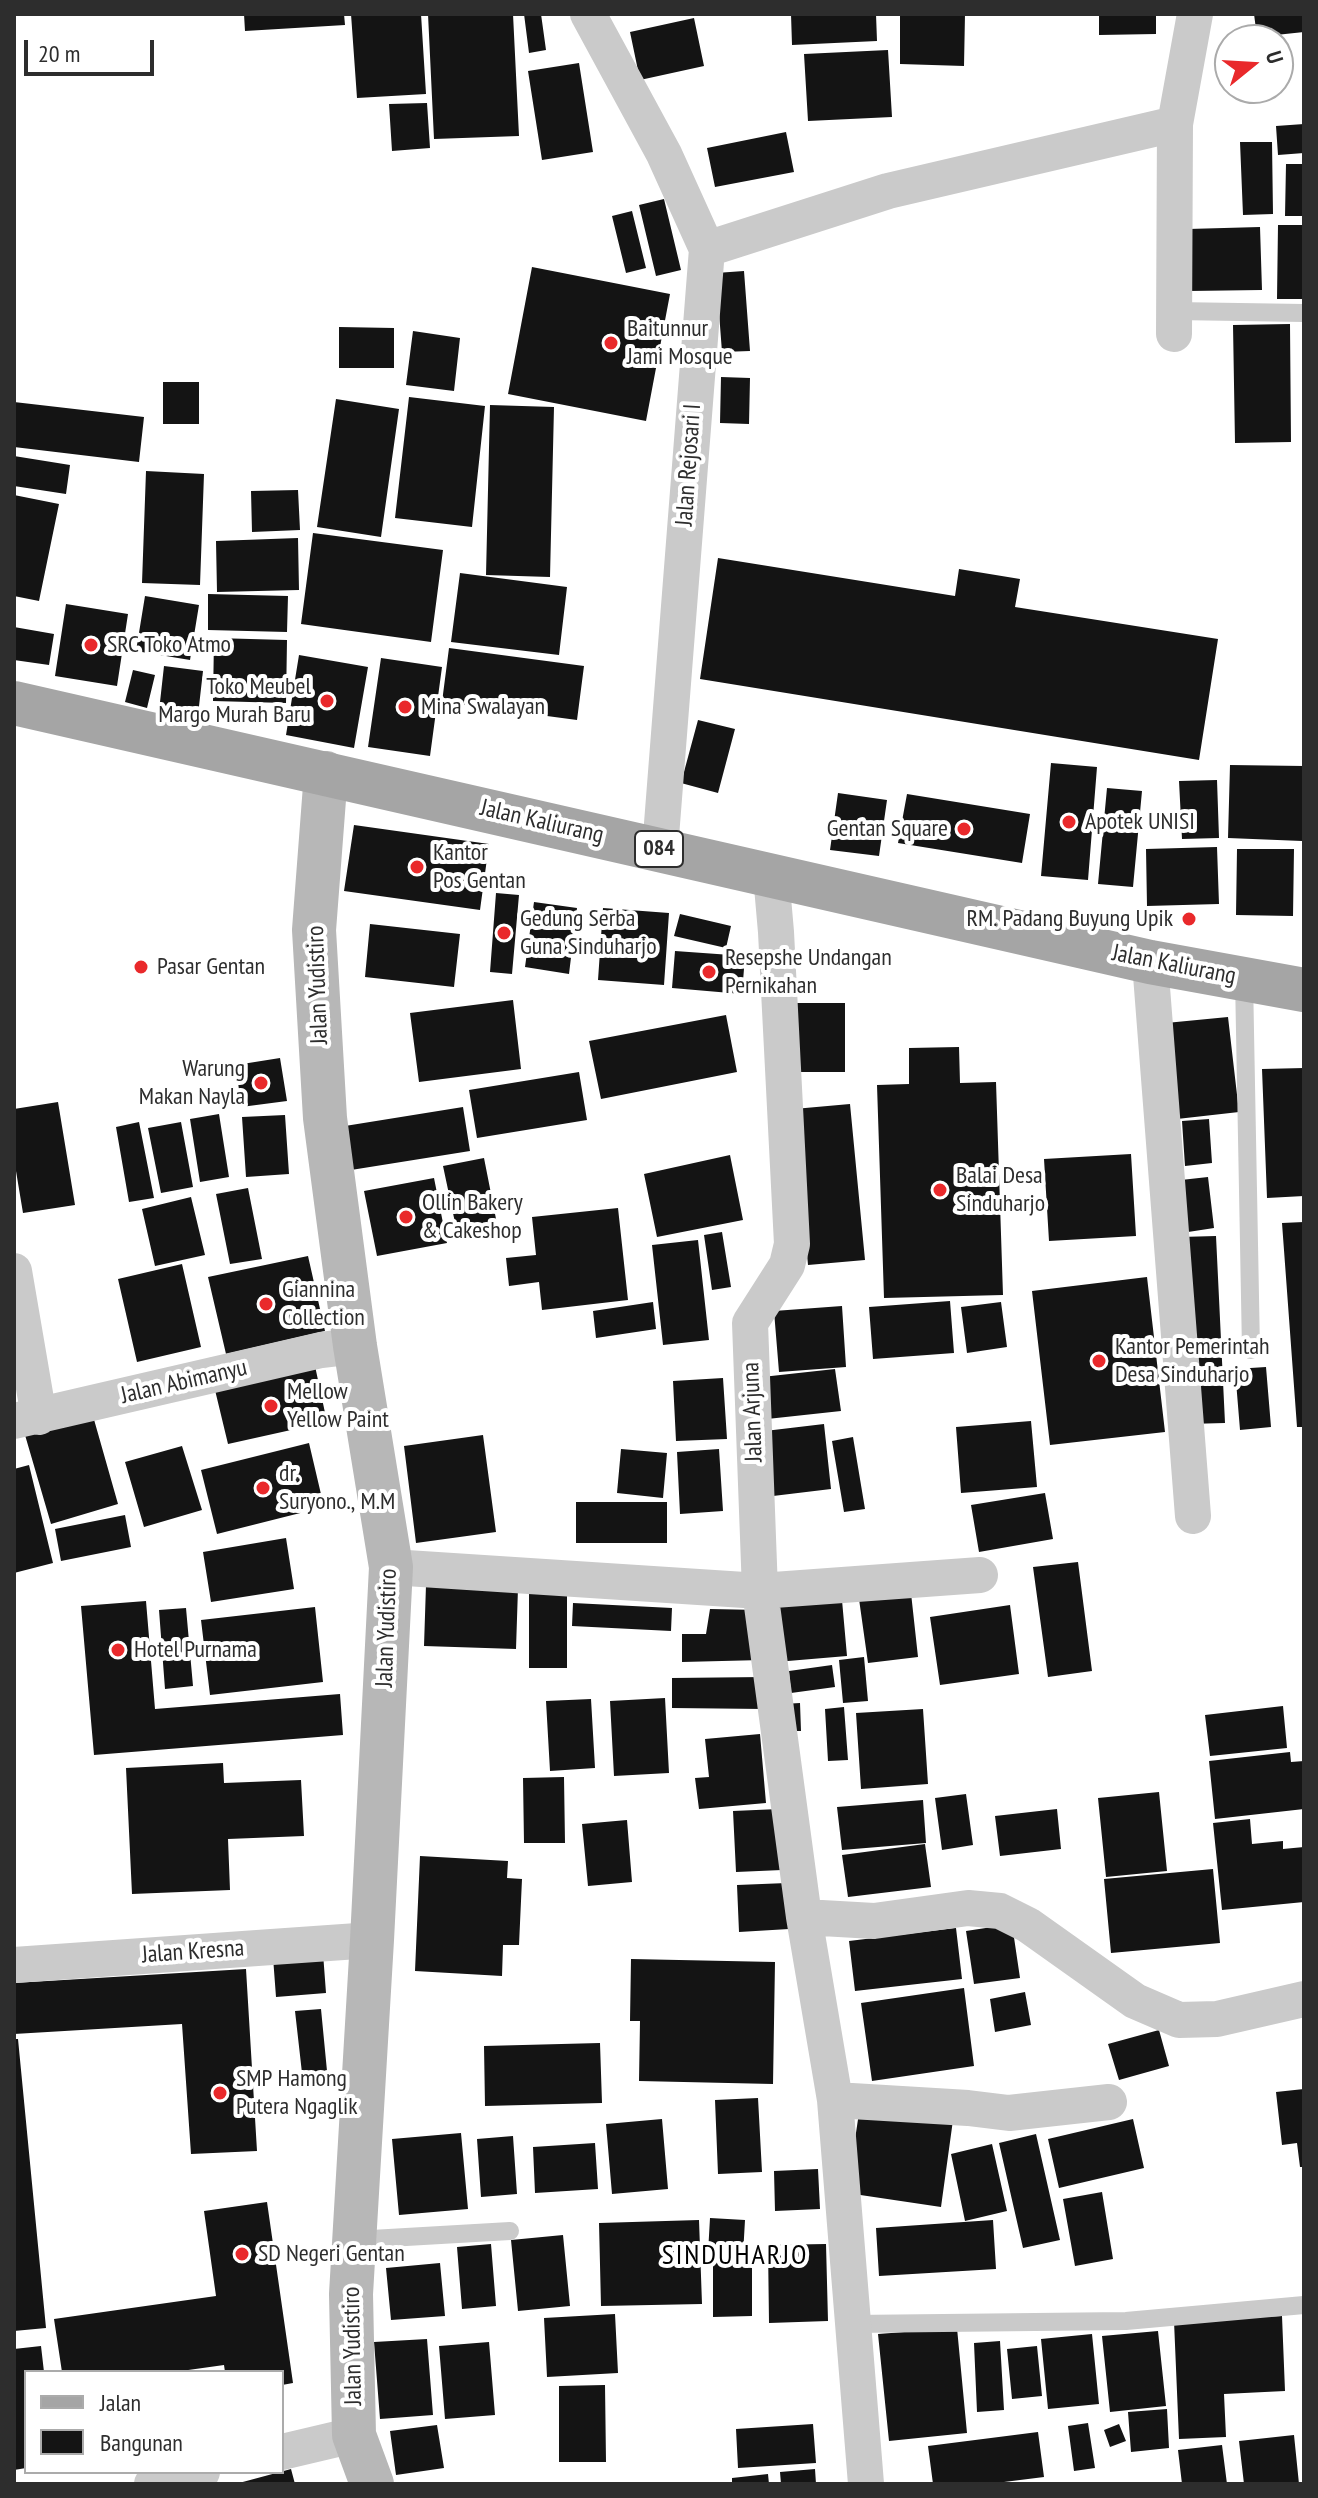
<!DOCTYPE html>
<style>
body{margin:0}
#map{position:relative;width:1318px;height:2498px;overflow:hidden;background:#fff;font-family:"PT Sans Narrow",sans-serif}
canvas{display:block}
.frame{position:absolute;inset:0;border:16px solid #2d2d2d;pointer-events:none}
.legend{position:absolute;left:24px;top:2370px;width:260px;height:104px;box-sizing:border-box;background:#fff;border:2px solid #ababab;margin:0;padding:10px 14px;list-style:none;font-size:24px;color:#2d2d2d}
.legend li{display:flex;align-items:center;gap:16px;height:40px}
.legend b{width:40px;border:2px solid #ababab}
.north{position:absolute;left:1214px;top:24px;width:80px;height:80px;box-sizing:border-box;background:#fff;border:2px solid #ababab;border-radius:50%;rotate:72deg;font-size:22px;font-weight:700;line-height:32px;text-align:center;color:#2d2d2d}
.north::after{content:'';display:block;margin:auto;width:28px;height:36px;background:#e9292b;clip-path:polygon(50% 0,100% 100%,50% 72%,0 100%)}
.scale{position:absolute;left:24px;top:40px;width:130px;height:36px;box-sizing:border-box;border:4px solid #2d2d2d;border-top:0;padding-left:10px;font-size:24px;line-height:28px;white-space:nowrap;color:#2d2d2d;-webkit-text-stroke:6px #fff;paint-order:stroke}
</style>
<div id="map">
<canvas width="1318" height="2498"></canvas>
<div class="frame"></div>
<ul class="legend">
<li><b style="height:10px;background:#a5a5a5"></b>Jalan</li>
<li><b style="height:22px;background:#141414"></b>Bangunan</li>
</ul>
<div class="north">U</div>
<div class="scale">20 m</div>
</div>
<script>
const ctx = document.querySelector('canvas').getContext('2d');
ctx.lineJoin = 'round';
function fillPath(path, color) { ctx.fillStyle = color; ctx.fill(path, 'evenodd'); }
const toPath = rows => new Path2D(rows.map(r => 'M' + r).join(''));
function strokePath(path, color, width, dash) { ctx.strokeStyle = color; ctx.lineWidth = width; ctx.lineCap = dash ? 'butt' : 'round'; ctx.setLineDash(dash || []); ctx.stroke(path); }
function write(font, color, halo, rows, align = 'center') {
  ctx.font = font + ' "PT Sans Narrow",sans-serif'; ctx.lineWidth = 8; ctx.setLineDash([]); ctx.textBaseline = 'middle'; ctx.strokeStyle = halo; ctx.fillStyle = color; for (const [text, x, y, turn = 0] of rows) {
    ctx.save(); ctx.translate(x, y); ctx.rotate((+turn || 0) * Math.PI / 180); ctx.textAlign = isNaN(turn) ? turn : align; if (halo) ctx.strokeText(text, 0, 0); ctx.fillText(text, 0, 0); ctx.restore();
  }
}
fillPath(toPath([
 [244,14,344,14,345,25,245,31],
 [351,14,421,14,426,94,357,98],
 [428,14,513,14,519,136,434,139],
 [524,14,541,14,546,50,529,53],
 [791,14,876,14,877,41,792,45],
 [900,14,965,14,964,66,900,64],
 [1099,14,1156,14,1156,34,1099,35],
 [1254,14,1304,14,1304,32,1257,37],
 [694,18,704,66,640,80,630,32],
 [888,50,892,117,808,121,804,54],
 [579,63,593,152,542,160,528,71],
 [427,103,430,148,392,151,389,104],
 [1304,124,1304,153,1278,155,1276,126],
 [786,132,794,172,715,187,707,148],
 [1240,142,1272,142,1273,214,1243,215],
 [1286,164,1304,164,1304,216,1285,216],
 [664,199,681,270,656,276,639,205],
 [632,211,646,268,626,273,612,216],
 [1278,225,1304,225,1304,299,1277,299],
 [1260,227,1262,290,1189,291,1188,229],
 [532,267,670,294,646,421,508,394],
 [744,271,750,351,722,352,716,273],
 [1290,324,1291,442,1235,443,1233,325],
 [339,327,394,328,394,368,339,368],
 [413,331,460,338,454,391,406,385],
 [721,377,750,378,749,424,720,423],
 [163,382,199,382,199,424,163,424],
 [409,397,485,406,472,527,395,518],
 [336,399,399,409,381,537,317,527],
 [14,402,144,417,139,462,14,447],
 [490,405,554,407,550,577,486,575],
 [14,456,70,465,66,494,14,486],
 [146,471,204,474,200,585,142,583],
 [298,490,300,530,252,532,251,491],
 [14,495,59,504,39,601,14,596],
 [313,533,443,550,431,642,301,624],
 [298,538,299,590,217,592,216,541],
 [718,558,955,596,959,569,1020,579,1015,607,1218,639,1199,760,700,679],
 [460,573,567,587,559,655,451,642],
 [208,594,288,596,287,632,208,630],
 [145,596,199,605,190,660,136,651],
 [66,604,128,614,117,686,55,676],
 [14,627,54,634,49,665,14,660],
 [214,638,287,640,286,703,213,701],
 [449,648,584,666,577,720,442,702],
 [299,655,368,667,354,748,286,735],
 [381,658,442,667,430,756,368,747],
 [164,666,203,671,198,715,159,711],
 [133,670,155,675,147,708,125,702],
 [698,720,735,729,718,793,681,783],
 [1051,763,1097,767,1088,880,1041,876],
 [1230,765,1304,766,1302,841,1228,838],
 [1217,780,1219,838,1182,839,1179,781],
 [1107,788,1142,791,1133,887,1098,884],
 [838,793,887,800,879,856,830,850],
 [907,794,1030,814,1022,863,898,843],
 [354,825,489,844,480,910,344,891],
 [1217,847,1219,904,1147,906,1146,849],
 [1237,849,1294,849,1293,916,1236,915],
 [496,893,519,895,512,974,490,972],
 [534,902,577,908,569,974,525,967],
 [603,908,669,913,664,985,598,980],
 [680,914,731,926,726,948,674,936],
 [370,924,460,934,454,987,365,977],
 [675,951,745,956,742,994,672,988],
 [513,1000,521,1069,419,1082,410,1013],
 [790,1003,845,1003,845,1072,790,1072],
 [726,1015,737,1072,601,1099,589,1041],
 [1228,1017,1239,1112,1177,1119,1166,1023],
 [959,1047,960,1083,996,1082,1003,1295,884,1298,877,1085,909,1084,909,1048],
 [280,1058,287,1101,241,1107,236,1065],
 [1304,1068,1304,1196,1267,1198,1262,1069],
 [579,1072,587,1120,477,1138,469,1090],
 [58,1102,75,1205,23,1213,14,1159,14,1109],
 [850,1104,865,1260,808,1265,794,1109],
 [463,1107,470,1151,351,1170,345,1126],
 [219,1114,229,1177,200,1182,190,1119],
 [285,1115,289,1174,246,1177,242,1117],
 [1209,1119,1212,1163,1185,1166,1182,1121],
 [139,1122,154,1198,129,1202,116,1127],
 [181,1122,193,1187,161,1193,148,1128],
 [1131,1154,1136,1236,1049,1241,1044,1159],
 [730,1155,743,1220,657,1237,644,1174],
 [484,1158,497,1224,457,1232,443,1166],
 [1208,1177,1214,1228,1188,1232,1181,1180],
 [434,1178,447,1243,377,1256,364,1191],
 [248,1188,262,1259,230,1264,216,1194],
 [191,1197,205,1255,155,1266,142,1209],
 [618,1208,628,1300,542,1310,539,1282,509,1286,506,1258,536,1255,532,1217],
 [1304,1222,1304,1427,1297,1427,1282,1223],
 [722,1232,731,1287,712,1290,704,1235],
 [1216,1236,1225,1423,1188,1424,1180,1237],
 [698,1240,709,1340,663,1345,652,1245],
 [308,1256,325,1331,226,1354,208,1277],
 [182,1264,201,1347,137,1362,118,1279],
 [1147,1277,1165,1432,1050,1445,1032,1291],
 [950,1301,954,1353,873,1359,869,1307],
 [653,1302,656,1329,596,1338,593,1311],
 [1001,1302,1007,1347,967,1353,961,1307],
 [842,1306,846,1367,779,1372,774,1311],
 [315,1366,327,1422,228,1444,215,1390],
 [1266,1367,1271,1427,1240,1430,1235,1369],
 [835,1369,841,1411,758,1420,753,1378],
 [723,1378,727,1439,676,1441,673,1381],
 [93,1416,118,1504,51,1524,25,1435],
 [1031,1421,1037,1487,961,1493,956,1427],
 [824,1424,831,1489,773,1496,765,1431],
 [483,1435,496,1532,416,1543,404,1446],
 [853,1437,865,1509,844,1512,832,1441],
 [309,1443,324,1507,217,1534,201,1470],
 [182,1446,202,1510,144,1527,125,1462],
 [621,1449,667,1453,663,1498,617,1493],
 [719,1449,723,1511,680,1514,677,1452],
 [29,1465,53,1563,14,1573,14,1469],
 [1045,1493,1053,1539,979,1552,971,1505],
 [576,1502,667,1502,667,1543,576,1543],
 [125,1515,131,1547,61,1561,55,1529],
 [286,1538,294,1589,211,1602,203,1552],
 [1078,1562,1092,1671,1048,1677,1033,1567],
 [426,1585,518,1588,516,1649,424,1646],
 [529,1587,567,1588,567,1668,529,1668],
 [841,1589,847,1656,776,1662,770,1594],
 [911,1593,918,1657,868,1663,859,1599],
 [146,1601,155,1709,340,1694,343,1735,94,1755,81,1606],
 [573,1603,672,1608,671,1631,572,1626],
 [1010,1605,1019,1674,940,1685,930,1617],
 [315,1607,323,1682,210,1695,201,1620],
 [186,1608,193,1686,165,1689,159,1610],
 [710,1609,759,1610,762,1660,682,1662,682,1634,706,1634],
 [864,1657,868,1701,843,1703,839,1660],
 [832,1665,835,1687,791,1693,789,1671],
 [764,1677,764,1709,672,1708,672,1678],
 [665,1698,669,1773,614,1776,610,1701],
 [591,1699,595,1768,550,1771,546,1701],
 [800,1703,801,1731,784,1731,783,1704],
 [1283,1706,1287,1748,1210,1756,1205,1715],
 [844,1707,848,1760,828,1761,825,1709],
 [923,1709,928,1784,861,1789,856,1713],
 [760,1734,766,1803,699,1809,695,1778,709,1777,705,1739],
 [1290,1752,1291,1762,1304,1761,1304,1809,1215,1819,1209,1761],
 [223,1763,224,1783,301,1780,304,1836,228,1839,230,1890,132,1894,126,1768],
 [564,1777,565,1843,524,1843,523,1778],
 [1159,1792,1167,1871,1106,1877,1098,1798],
 [966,1794,973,1845,942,1850,935,1798],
 [923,1800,926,1843,842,1850,837,1807],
 [779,1809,782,1870,736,1872,733,1811],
 [1057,1809,1061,1849,1000,1856,995,1816],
 [1250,1819,1252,1844,1283,1841,1283,1849,1304,1847,1304,1902,1222,1910,1213,1823],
 [627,1820,632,1882,588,1886,582,1824],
 [925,1844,931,1887,848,1897,842,1855],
 [420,1856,508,1861,507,1878,522,1879,519,1945,503,1945,502,1976,415,1971],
 [1213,1869,1220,1943,1111,1953,1104,1879],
 [787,1883,789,1929,739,1932,737,1885],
 [1012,1924,1020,1978,974,1984,966,1931],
 [956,1928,962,1979,855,1991,849,1941],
 [323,1953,326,1993,276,1997,273,1957],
 [631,1959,775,1962,773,2084,639,2081,640,2021,630,2021],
 [246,1969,257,2151,191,2154,182,2024,14,2034,14,1983],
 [964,1988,974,2066,872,2081,861,2003],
 [1025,1992,1031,2025,995,2032,990,1999],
 [321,2009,327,2071,302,2073,295,2011],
 [1159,2030,1169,2066,1119,2080,1108,2044],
 [14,2039,18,2039,46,2328,14,2331],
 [600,2043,602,2103,485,2106,484,2046],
 [1304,2089,1304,2167,1300,2167,1297,2143,1282,2145,1276,2092],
 [758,2098,762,2172,718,2174,715,2100],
 [860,2106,953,2120,941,2207,847,2193],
 [662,2119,668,2189,612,2194,606,2124],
 [1133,2119,1144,2168,1059,2188,1048,2139],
 [461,2133,468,2209,399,2215,392,2139],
 [1036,2134,1060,2240,1023,2248,999,2143],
 [513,2136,517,2194,481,2197,477,2139],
 [595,2143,598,2189,535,2193,533,2147],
 [992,2144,1007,2211,965,2221,951,2154],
 [818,2169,820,2209,775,2211,774,2171],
 [1102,2192,1113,2259,1075,2266,1063,2199],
 [267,2202,293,2383,282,2385,282,2372,225,2372,224,2365,174,2372,62,2372,54,2319,216,2296,204,2211],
 [710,2218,745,2220,743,2255,708,2253],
 [699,2220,702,2304,601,2306,599,2223],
 [993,2220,996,2269,879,2276,876,2228],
 [563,2235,570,2306,518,2311,511,2240],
 [491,2244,496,2306,462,2309,457,2247],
 [826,2244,828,2321,769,2323,768,2245],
 [752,2260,752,2316,713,2317,713,2261],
 [440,2263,445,2316,391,2320,386,2268],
 [615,2314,618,2373,547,2377,544,2318],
 [1282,2316,1285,2391,1224,2394,1226,2437,1179,2439,1174,2321],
 [957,2328,967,2433,889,2441,878,2334],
 [1158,2331,1166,2406,1110,2412,1102,2336],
 [1092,2334,1099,2404,1048,2409,1041,2339],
 [427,2339,433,2415,380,2419,374,2342],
 [1000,2341,1004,2410,977,2412,974,2343],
 [489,2342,495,2415,445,2419,439,2346],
 [41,2346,44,2372,26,2372,26,2468,14,2470,14,2349],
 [1037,2346,1042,2396,1012,2399,1007,2349],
 [605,2385,606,2462,559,2462,559,2386],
 [1167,2409,1169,2448,1131,2452,1128,2412],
 [1088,2423,1095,2468,1074,2471,1068,2426],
 [813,2424,816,2463,738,2468,736,2429],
 [1119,2424,1126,2441,1110,2447,1104,2430],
 [437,2425,444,2468,396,2475,390,2431],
 [1038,2432,1044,2477,988,2484,933,2484,928,2446],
 [1294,2435,1299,2484,1244,2484,1239,2441],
 [1222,2445,1227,2484,1182,2484,1178,2450],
 [291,2469,295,2484,239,2484,239,2483],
 [815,2469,816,2484,781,2484,780,2472],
 [768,2474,769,2484,732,2484,732,2478]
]), '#141414');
strokePath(toPath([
 [1174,311,1304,313],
 [1244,978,1251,1350],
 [354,2240,510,2231],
 [852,2324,1126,2321,1304,2305]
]), '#cacaca', 18);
strokePath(toPath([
 [588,14,664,154,707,249,660,849],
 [707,249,888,191,1175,124,1195,14],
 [1174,334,1175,124],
 [1150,962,1193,1516],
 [14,1271,39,1417],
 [14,1421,321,1350,355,1346],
 [391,1567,760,1591,750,1323,787,1265,792,1244,776,932,771,875],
 [804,1917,874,1921,968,1908,1000,1911,1028,1925,1135,2001,1179,2020,1217,2019,1304,1999],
 [14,1965,372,1940],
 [835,2100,968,2108,1009,2113,1109,2102],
 [282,2452,354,2435],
 [152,2484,202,2472],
 [866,2484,835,2100,804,1917,760,1591,980,1575]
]), '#cacaca', 36);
strokePath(toPath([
 [326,773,314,930,325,1118,355,1346,391,1567,372,1940,351,2294,354,2435,372,2484]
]), '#b7b7b7', 44);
strokePath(toPath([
 [14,703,1150,962,1304,990]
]), '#a5a5a5', 44);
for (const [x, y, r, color] of [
 [611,343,8,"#e9292b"],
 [91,645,8,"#e9292b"],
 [327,701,8,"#e9292b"],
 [405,707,8,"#e9292b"],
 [1069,822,8,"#e9292b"],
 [964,829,8,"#e9292b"],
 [417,867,8,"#e9292b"],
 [1189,919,8,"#e9292b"],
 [504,933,8,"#e9292b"],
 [141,967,8,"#e9292b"],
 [709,972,8,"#e9292b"],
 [261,1083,8,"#e9292b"],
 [940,1190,8,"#e9292b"],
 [406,1217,8,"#e9292b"],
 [266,1304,8,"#e9292b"],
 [1099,1361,8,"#e9292b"],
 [271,1406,8,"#e9292b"],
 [263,1488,8,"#e9292b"],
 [118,1650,8,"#e9292b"],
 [220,2093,8,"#e9292b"],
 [242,2254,8,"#e9292b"]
]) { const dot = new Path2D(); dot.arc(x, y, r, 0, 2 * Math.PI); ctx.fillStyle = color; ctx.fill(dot); strokePath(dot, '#fff', 3); }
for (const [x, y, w] of [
 [659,849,48]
]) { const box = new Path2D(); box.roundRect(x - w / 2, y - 18, w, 36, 6); ctx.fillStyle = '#fff'; ctx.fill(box); strokePath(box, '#2d2d2d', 2); }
write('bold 22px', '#2d2d2d', null, [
 ["084",659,849]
]);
write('24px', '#2d2d2d', '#fff', [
 ["Baitunnur",627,329],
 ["Jami Mosque",627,357],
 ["SRC Toko Atmo",107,645],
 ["Toko Meubel",311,687,"right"],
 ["Margo Murah Baru",311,715,"right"],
 ["Mina Swalayan",421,707],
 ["Apotek UNISI",1085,822],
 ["Gentan Square",948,829,"right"],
 ["Kantor",433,853],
 ["Pos Gentan",433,881],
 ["Gedung Serba",520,919],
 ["Guna Sinduharjo",520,947],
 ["RM. Padang Buyung Upik",1173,919,"right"],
 ["Resepshe Undangan",725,958],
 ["Pernikahan",725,986],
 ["Pasar Gentan",157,967],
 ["Warung",245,1069,"right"],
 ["Makan Nayla",245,1097,"right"],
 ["Balai Desa",956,1176],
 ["Sinduharjo",956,1204],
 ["Ollin Bakery",422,1203],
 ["& Cakeshop",422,1231],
 ["Giannina",282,1290],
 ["Collection",282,1318],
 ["Kantor Pemerintah",1115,1347],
 ["Desa Sinduharjo",1115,1375],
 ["Mellow",287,1392],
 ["Yellow Paint",287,1420],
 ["dr.",279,1474],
 ["Suryono., M.M",279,1502],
 ["Hotel Purnama",134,1650],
 ["SMP Hamong",236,2079],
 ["Putera Ngaglik",236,2107],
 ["SD Negeri Gentan",258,2254]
], 'left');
write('24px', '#2d2d2d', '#fff', [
 ["Jalan Rejosari I",689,465,-86],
 ["Jalan Kaliurang",542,822,13],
 ["Jalan Kaliurang",1174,965,11],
 ["Jalan Yudistiro",318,985,-92],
 ["Jalan Abimanyu",184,1382,-13],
 ["Jalan Arjuna",753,1412,-92],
 ["Jalan Yudistiro",387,1628,-88],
 ["Jalan Kresna",193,1952,-4],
 ["Jalan Yudistiro",353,2346,-91]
]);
ctx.letterSpacing = '2px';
write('28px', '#000', '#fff', [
 ["SINDUHARJO",735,2256]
]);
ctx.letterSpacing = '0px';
</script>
